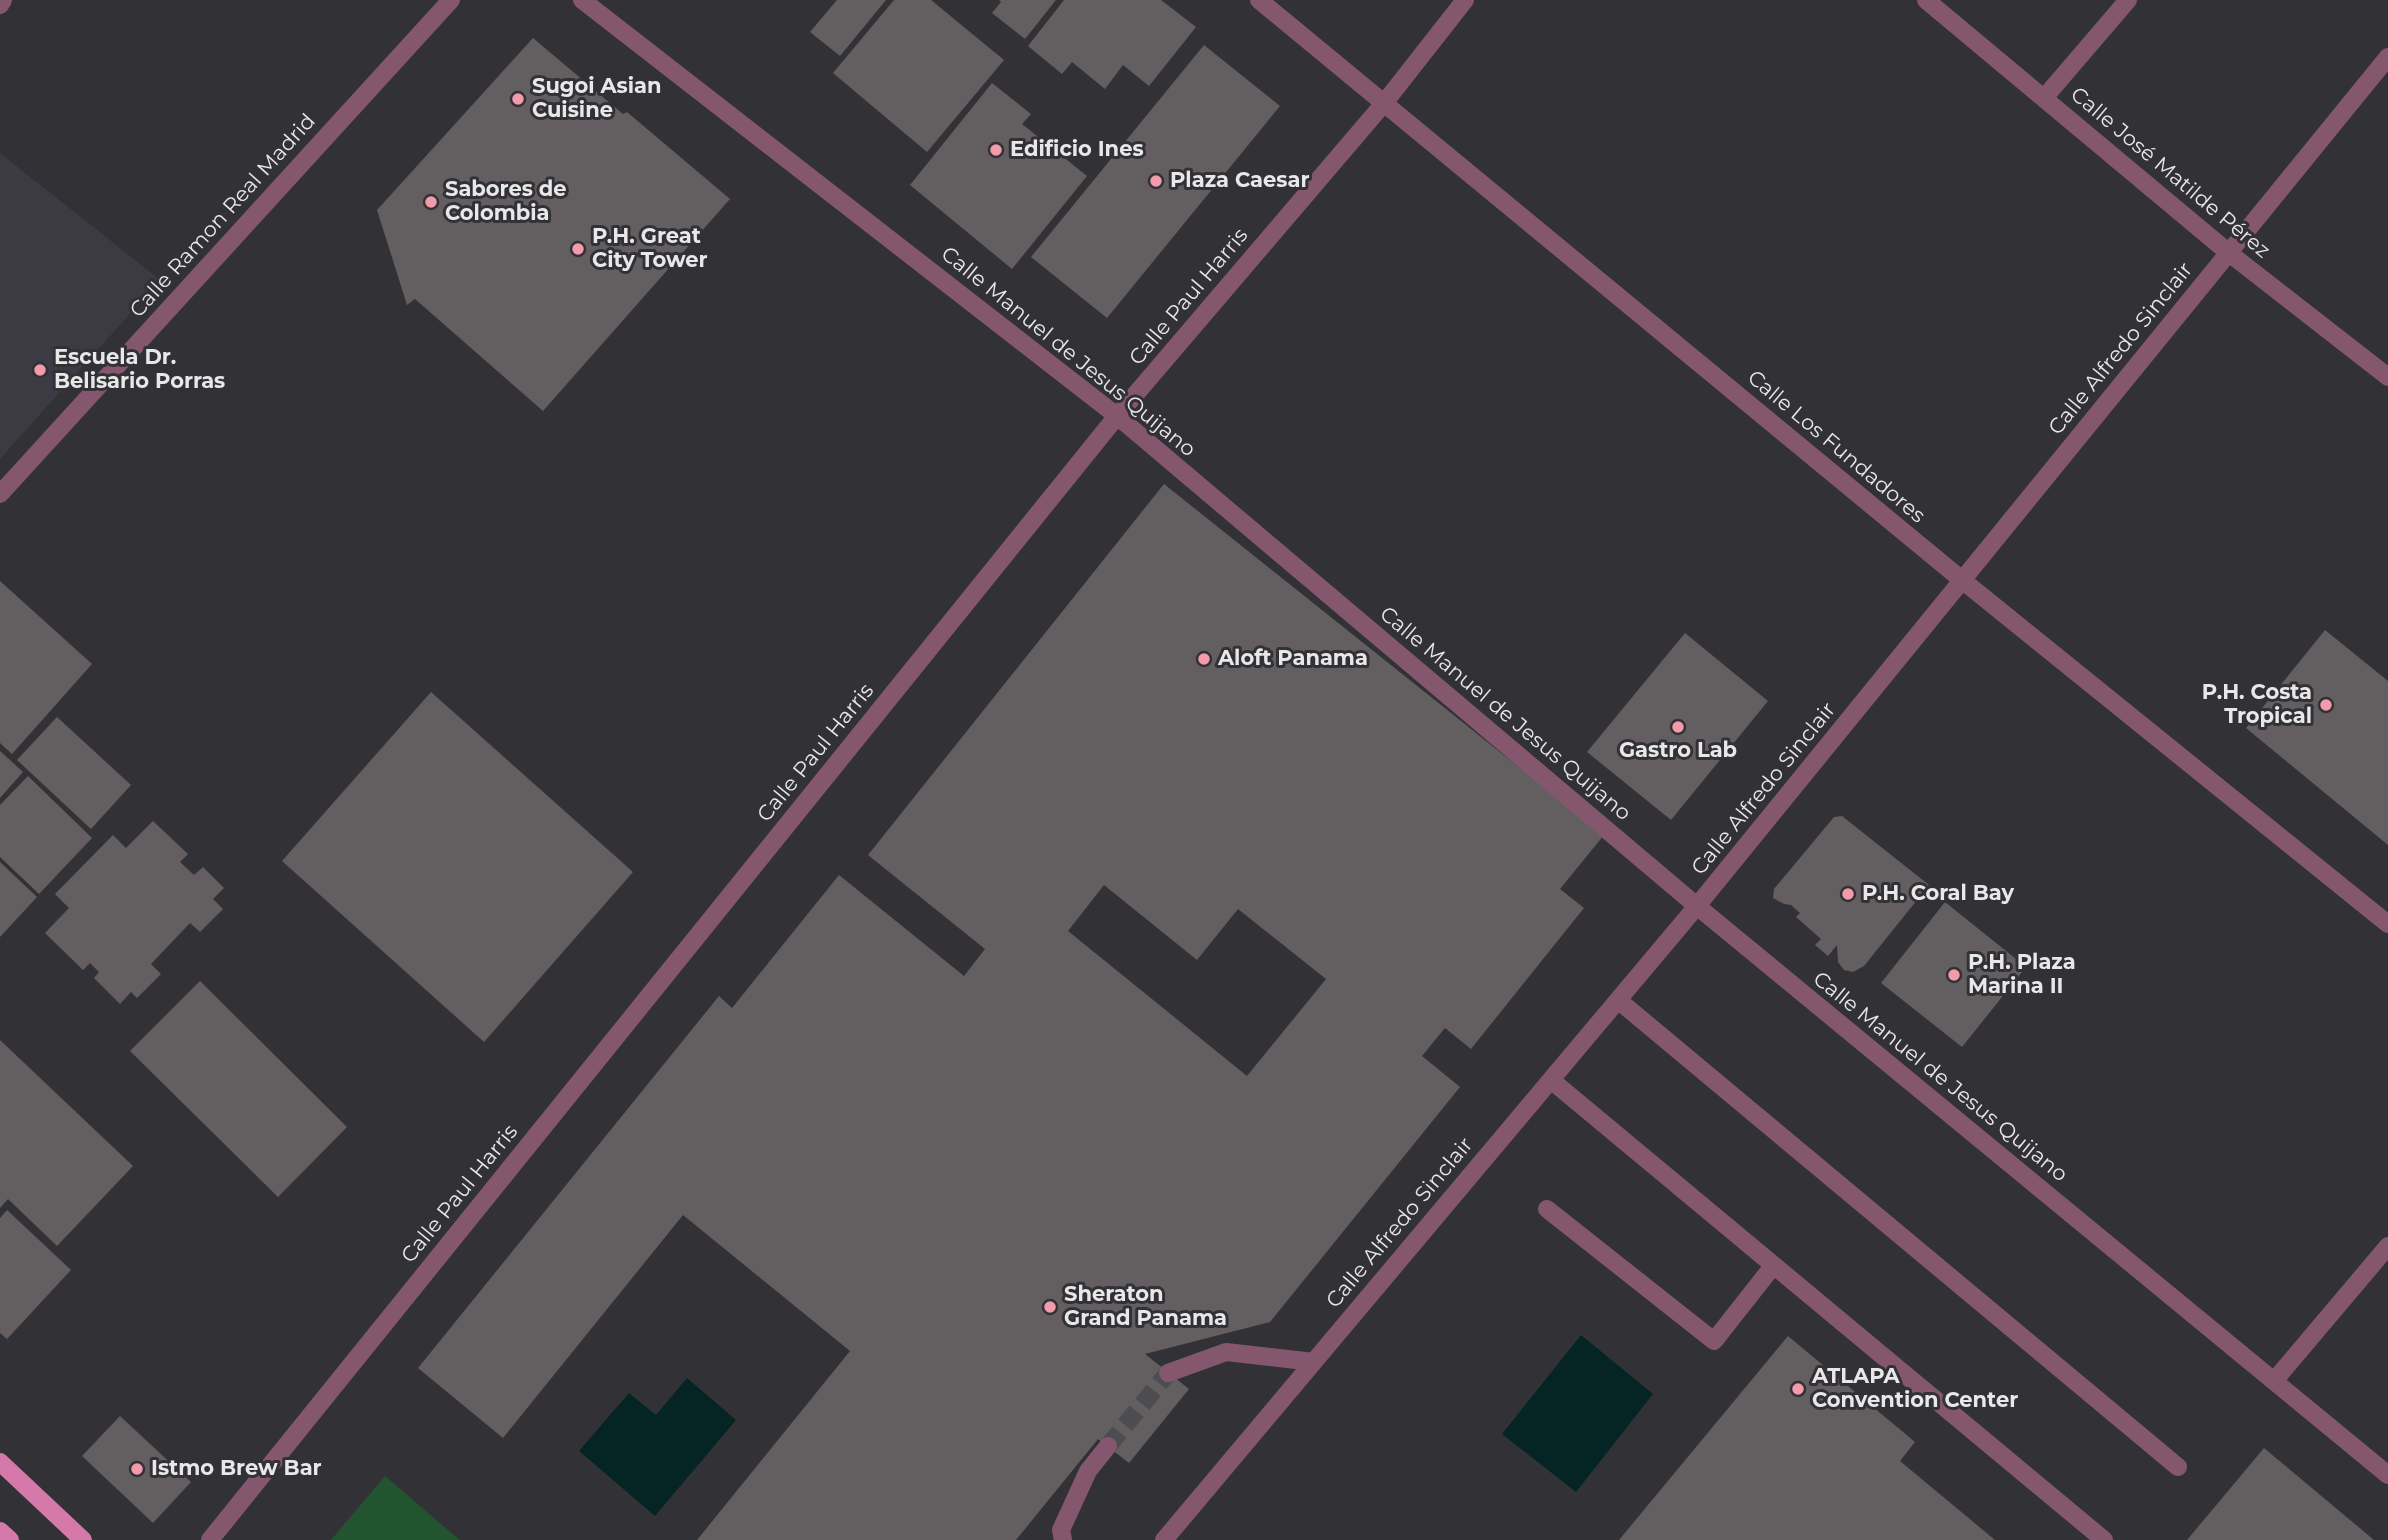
<!DOCTYPE html>
<meta charset="utf-8">
<style>
body{margin:0}
canvas{display:block;background:#323135}
</style>
<canvas width="2388" height="1540"></canvas>
<script>
const ctx = document.querySelector('canvas').getContext('2d');
ctx.lineJoin = 'round';
function fillPath(path, color) { ctx.fillStyle = color; ctx.fill(path, 'evenodd'); }
const toPath = rows => new Path2D(rows.map(r => 'M' + r).join(''));
function strokePath(path, color, width, dash) { ctx.strokeStyle = color; ctx.lineWidth = width; ctx.lineCap = dash ? 'butt' : 'round'; ctx.setLineDash(dash || []); ctx.stroke(path); }
function write(font, color, halo, rows, align = 'center') {
  ctx.font = font + ' Montserrat,sans-serif'; ctx.lineWidth = 6; ctx.setLineDash([]); ctx.textBaseline = 'middle'; ctx.strokeStyle = halo; ctx.fillStyle = color; for (const [text, x, y, turn = 0] of rows) {
    ctx.save(); ctx.translate(x, y); ctx.rotate((+turn || 0) * Math.PI / 180); ctx.textAlign = isNaN(turn) ? turn : align; if (halo) ctx.strokeText(text, 0, 0); ctx.fillText(text, 0, 0); ctx.restore();
  }
}
fillPath(toPath([
 [0,153,160,280,0,459]
]), '#3c3a43');
fillPath(toPath([
 [385,1476,448,1530,460,1540,331,1540]
]), '#22552f');
fillPath(toPath([
 [1581,1335,1653,1394,1576,1492,1502,1434],
 [687,1378,736,1420,655,1516,579,1451,629,1393,656,1415]
]), '#052424');
fillPath(toPath([
 [837,0,886,0,840,56,810,32],
 [894,0,931,0,1004,60,927,152,833,73],
 [999,0,1056,0,1025,39,992,13,1001,2],
 [1064,0,1161,0,1196,27,1149,86,1123,65,1105,89,1072,62,1062,74,1028,46],
 [533,38,623,114,627,112,730,199,543,411,415,299,407,305,377,210],
 [1204,45,1280,106,1107,318,1031,257],
 [992,83,1031,114,1022,124,1087,176,1012,269,910,185],
 [1164,484,1604,835,1560,889,1584,908,1471,1049,1445,1028,1422,1056,1460,1087,1270,1322,1145,1354,1189,1389,1129,1463,1098,1439,1016,1540,697,1540,850,1351,683,1215,503,1438,418,1368,719,996,732,1008,839,875,964,976,985,949,868,855],
 [1104,885,1197,960,1238,909,1326,979,1247,1076,1068,931],
 [0,581,92,664,12,754,0,743],
 [2325,630,2388,681,2388,845,2246,728],
 [1685,633,1768,701,1671,820,1587,752],
 [431,692,633,872,484,1042,282,861],
 [57,717,131,785,91,829,17,760],
 [0,751,23,772,0,798],
 [28,776,92,838,39,894,0,857,0,805],
 [1842,816,1929,885,1864,966,1853,972,1844,970,1838,962,1837,945,1828,956,1815,945,1821,939,1796,917,1800,913,1791,905,1784,904,1773,898,1774,889,1834,817],
 [153,821,188,854,180,862,194,875,203,867,224,888,213,899,223,909,200,932,190,923,151,964,161,974,137,998,131,992,120,1004,94,978,99,972,90,963,83,970,45,933,69,908,55,894,113,835,126,848],
 [0,862,37,897,0,937],
 [1945,902,2026,967,1962,1047,1881,983],
 [200,981,347,1127,278,1197,130,1051],
 [0,1040,133,1166,57,1246,8,1199,0,1208],
 [7,1210,71,1270,7,1339,0,1333,0,1218],
 [1788,1336,1915,1442,1900,1461,1995,1540,1619,1540],
 [120,1416,191,1482,153,1523,82,1456],
 [2264,1448,2374,1540,2187,1540]
]), '#635e60');
strokePath(toPath([
 [1108,1446,1168,1373]
]), '#4d4c50', 18, [18, 9]);
strokePath(toPath([
 [582,0,1117,416,1697,906,2388,1475],
 [1259,0,1962,580,2388,924],
 [1926,0,2229,253,2388,377],
 [0,5,3,0],
 [2044,98,2128,0],
 [0,494,451,0],
 [1618,1000,2178,1467],
 [1551,1080,2104,1540],
 [1547,1209,1714,1341,1773,1266],
 [1168,1373,1226,1352,1314,1362],
 [2274,1381,2388,1246],
 [210,1540,1117,416,1385,102,1465,0],
 [1063,1540,1061,1530,1088,1471,1108,1446],
 [1164,1540,1697,906,2388,57]
]), '#84576e', 18);
strokePath(toPath([
 [0,1462,83,1540],
 [0,1531,10,1540]
]), '#d479a9', 18);
for (const [x, y, r, color] of [
 [518,99,7,"#f39aab"],
 [996,150,7,"#f39aab"],
 [1156,181,7,"#f39aab"],
 [431,202,7,"#f39aab"],
 [578,249,7,"#f39aab"],
 [40,370,7,"#f39aab"],
 [1204,659,7,"#f39aab"],
 [2326,705,7,"#f39aab"],
 [1678,727,7,"#f39aab"],
 [1848,894,7,"#f39aab"],
 [1954,975,7,"#f39aab"],
 [1050,1307,7,"#f39aab"],
 [1798,1389,7,"#f39aab"],
 [137,1469,7,"#f39aab"]
]) { const dot = new Path2D(); dot.arc(x, y, r, 0, 2 * Math.PI); ctx.fillStyle = color; ctx.fill(dot); strokePath(dot, '#323135', 2.5); }
write('bold 21px', '#e8e8ea', '#323135', [
 ["Sugoi Asian",532,87],
 ["Cuisine",532,111],
 ["Edificio Ines",1010,150],
 ["Plaza Caesar",1170,181],
 ["Sabores de",445,190],
 ["Colombia",445,214],
 ["P.H. Great",592,237],
 ["City Tower",592,261],
 ["Escuela Dr.",54,358],
 ["Belisario Porras",54,382],
 ["Aloft Panama",1218,659],
 ["P.H. Costa",2312,693,"right"],
 ["Tropical",2312,717,"right"],
 ["Gastro Lab",1678,751,"center"],
 ["P.H. Coral Bay",1862,894],
 ["P.H. Plaza",1968,963],
 ["Marina II",1968,987],
 ["Sheraton",1064,1295],
 ["Grand Panama",1064,1319],
 ["ATLAPA",1812,1377],
 ["Convention Center",1812,1401],
 ["Istmo Brew Bar",151,1469]
], 'left');
write('21px', '#e8e8ea', '#323135', [
 ["Calle José Matilde Pérez",2170,173,40],
 ["Calle Ramon Real Madrid",223,216,-48],
 ["Calle Paul Harris",1189,297,-50],
 ["Calle Alfredo Sinclair",2121,349,-51],
 ["Calle Manuel de Jesus Quijano",1068,352,39],
 ["Calle Los Fundadores",1836,447,40],
 ["Calle Manuel de Jesus Quijano",1505,714,40],
 ["Calle Paul Harris",816,753,-51],
 ["Calle Alfredo Sinclair",1764,789,-51],
 ["Calle Manuel de Jesus Quijano",1940,1077,39],
 ["Calle Paul Harris",460,1194,-51],
 ["Calle Alfredo Sinclair",1400,1223,-50]
]);
</script>
